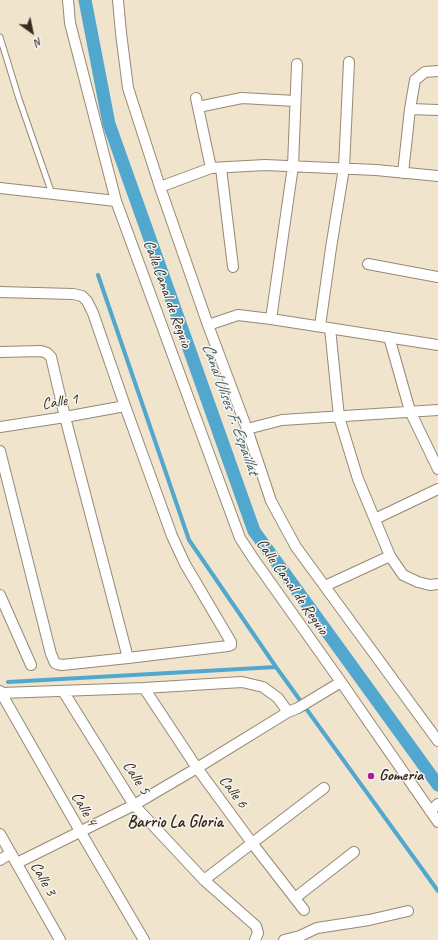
<!DOCTYPE html>
<style>
body{margin:0}
#map{position:relative;width:438px;height:940px;overflow:hidden;background:#f0e5cc;font-family:Caveat,sans-serif}
canvas{display:block}
.north{position:absolute;left:12px;top:12px;width:40px;height:40px;-webkit-text-stroke:3px #f6f6f2;paint-order:stroke;rotate:147deg;font-size:11px;font-weight:700;line-height:16px;text-align:center;color:#3b2a1e}
.north::after{content:'';display:block;margin:auto;width:14px;height:18px;background:#3b2a1e;clip-path:polygon(50% 0,100% 100%,50% 72%,0 100%)}
</style>
<div id="map">
<canvas width="438" height="940"></canvas>
<div class="north">N</div>
</div>
<script>
const ctx = document.querySelector('canvas').getContext('2d');
ctx.lineJoin = 'round';
const toPath = rows => new Path2D(rows.map(r => 'M' + r).join(''));
function strokePath(path, color, width, dash) { ctx.strokeStyle = color; ctx.lineWidth = width; ctx.lineCap = dash ? 'butt' : 'round'; ctx.setLineDash(dash || []); ctx.stroke(path); }
function write(font, color, halo, rows, align = 'center') {
  ctx.font = font + ' Caveat,sans-serif'; ctx.lineWidth = 3; ctx.setLineDash([]); ctx.textBaseline = 'middle'; ctx.strokeStyle = halo; ctx.fillStyle = color; for (const [text, x, y, turn = 0] of rows) {
    ctx.save(); ctx.translate(x, y); ctx.rotate((+turn || 0) * Math.PI / 180); ctx.textAlign = isNaN(turn) ? turn : align; if (halo) ctx.strokeText(text, 0, 0); ctx.fillText(text, 0, 0); ctx.restore();
  }
}
strokePath(toPath([
 [98,275,189,540,276,667,438,891],
 [8,682,276,667]
]), '#52a7ce', 4);
strokePath(toPath([
 [85,0,109,124,254,531,438,785]
]), '#52a7ce', 13);
const service = toPath([
 [0,37,19,99,52,194]
]);
const minor = toPath([
 [68,0,70,23,116,201,240,538,253,558,341,682,438,822],
 [118,0,121,33,128,88,160,187,208,325,247,429,271,501,296,547,438,741],
 [196,98,211,168],
 [198,107,242,98,295,101],
 [410,109,438,110],
 [221,168,233,267],
 [403,173,410,109,415,80,425,72,438,71],
 [160,187,211,168,265,165,376,170,438,176],
 [0,188,116,201],
 [368,264,438,277],
 [0,292,73,294,82,296,87,301,93,313,125,406,172,536,185,564,231,642,231,645,228,646,128,658,62,665,57,664,55,663,51,654,0,451],
 [271,319,293,166,297,64],
 [208,325,238,315,271,319,438,345],
 [320,326,331,248,344,168,349,62],
 [330,328,339,417,358,479,390,556,403,575,418,582,430,585,438,584],
 [389,337,410,411,438,469],
 [0,352,41,351,47,353,51,357,65,417,128,658],
 [0,427,65,417,125,406],
 [247,429,282,420,438,410],
 [375,519,438,489],
 [325,586,390,556],
 [0,595,31,665],
 [144,688,197,768,252,843,304,910],
 [0,691,80,831,144,940],
 [63,691,134,805,204,880,256,926,258,933,255,940],
 [1,693,144,688,242,682,263,687,278,698,288,712],
 [430,811,438,804],
 [0,834,60,940],
 [0,860,11,853],
 [17,863,134,805,197,768,288,712,298,708,341,682],
 [204,880,324,788],
 [295,898,354,852],
 [284,940,300,936,317,928,369,920,408,911]
]);
strokePath(service, '#968875', 7);
strokePath(minor, '#968875', 12);
strokePath(service, '#fff', 5);
strokePath(minor, '#fff', 10);
for (const [x, y, r, color] of [
 [371,776,4,"#b5179e"]
]) { const dot = new Path2D(); dot.arc(x, y, r, 0, 2 * Math.PI); ctx.fillStyle = color; ctx.fill(dot); strokePath(dot, '#f6f6f2', 1.5); }
write('16px', '#3b2a1e', '#f6f6f2', [
 ["Calle Canal de Reguio",167,294,70],
 ["Calle 1",60,402,-9],
 ["Calle Canal de Reguio",292,587,55],
 ["Calle 5",136,778,57],
 ["Calle 6",233,792,53],
 ["Calle 4",84,809,60],
 ["Calle 3",43,879,61]
]);
write('bold 16px', '#3b2a1e', '#f6f6f2', [
 ["Gomeria",379,776]
], 'left');
write('italic 17px', '#445c64', '#f6f6f2', [
 ["Canal Ulises F. Espaillat",230,409,70]
]);
write('bold 17px', '#3b2a1e', '#f6f6f2', [
 ["Barrio La Gloria",175,823]
]);
</script>
